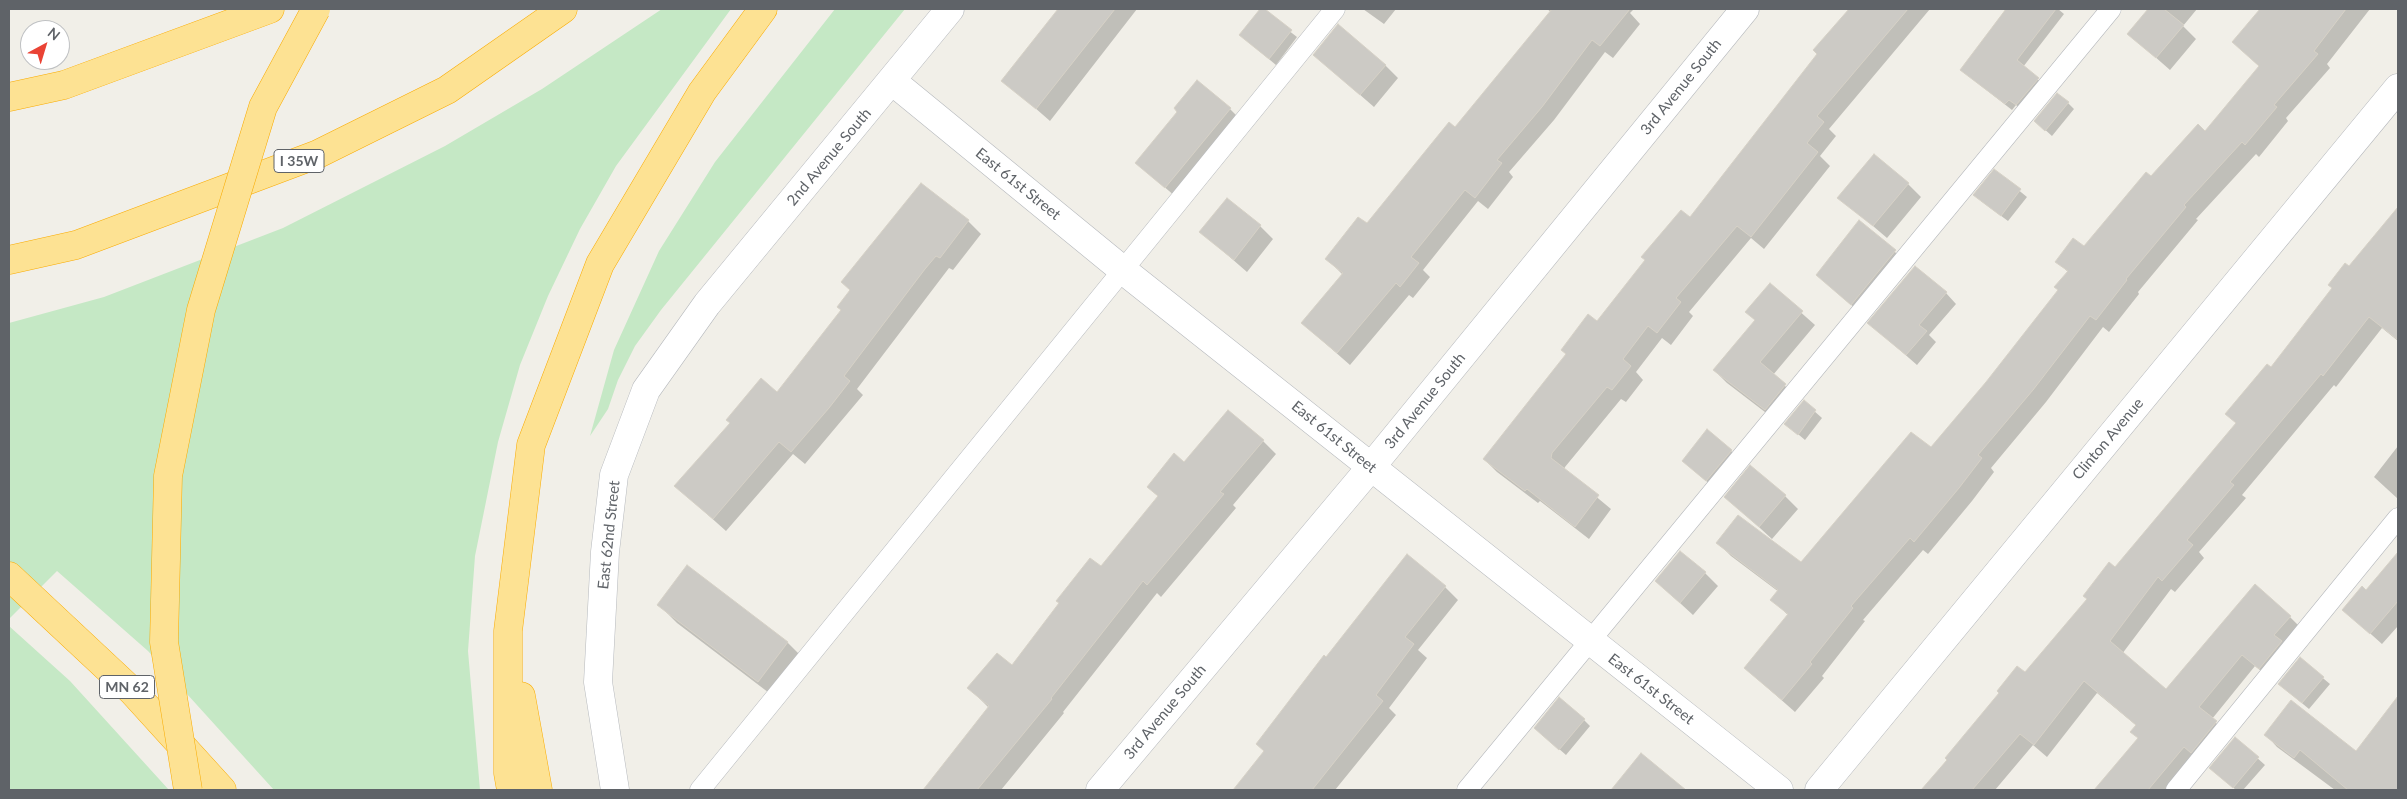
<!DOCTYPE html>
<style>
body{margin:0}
#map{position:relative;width:2407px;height:799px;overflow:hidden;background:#f1efe8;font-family:Lato,sans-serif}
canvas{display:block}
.frame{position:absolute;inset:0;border:10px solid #5f6368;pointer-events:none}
.north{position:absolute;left:20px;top:20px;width:50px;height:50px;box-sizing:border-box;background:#fff;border:1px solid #bfc1c3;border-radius:50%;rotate:39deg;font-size:14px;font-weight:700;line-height:20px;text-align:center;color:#5f6368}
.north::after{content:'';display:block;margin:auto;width:18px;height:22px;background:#ea4335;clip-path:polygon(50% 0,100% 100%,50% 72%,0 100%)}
</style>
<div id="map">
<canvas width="2407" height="799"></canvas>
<div class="frame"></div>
<div class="north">N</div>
</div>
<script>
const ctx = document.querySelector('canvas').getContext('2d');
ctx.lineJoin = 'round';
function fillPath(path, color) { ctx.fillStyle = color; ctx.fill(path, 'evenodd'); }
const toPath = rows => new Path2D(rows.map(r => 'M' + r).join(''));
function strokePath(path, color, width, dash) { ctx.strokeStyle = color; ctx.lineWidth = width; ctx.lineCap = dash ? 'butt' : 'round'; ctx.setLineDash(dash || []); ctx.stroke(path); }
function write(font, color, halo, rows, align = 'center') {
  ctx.font = font + ' Lato,sans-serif'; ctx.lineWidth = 4; ctx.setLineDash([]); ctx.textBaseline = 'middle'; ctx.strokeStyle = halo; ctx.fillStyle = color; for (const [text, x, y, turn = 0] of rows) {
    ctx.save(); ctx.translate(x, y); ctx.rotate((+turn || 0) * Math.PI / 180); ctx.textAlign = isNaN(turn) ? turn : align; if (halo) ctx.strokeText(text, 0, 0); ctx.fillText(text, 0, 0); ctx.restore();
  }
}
fillPath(toPath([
 [662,9,731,9,616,166,580,229,548,296,520,365,498,442,475,556,468,651,480,790,274,790,148,651,57,571,9,619,9,323,104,297,283,228,445,146,542,89],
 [835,9,905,9,661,310,635,346,618,380,608,409,590,436,614,350,659,251,715,162],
 [9,626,70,681,169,790,9,790]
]), '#c5e8c5');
fillPath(toPath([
 [1059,9,1137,9,1050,121,1003,80],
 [1261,9,1297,37,1276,65,1240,35],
 [1363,9,1396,9,1384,24],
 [1547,9,1634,9,1630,13,1640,24,1613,58,1605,52,1554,120,1509,172,1513,177,1488,209,1478,201,1423,270,1430,277,1413,298,1409,295,1350,365,1302,323,1343,275,1327,259,1367,225,1456,129,1551,12],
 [1851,9,1930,9,1829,129,1836,136,1820,156,1830,166,1764,249,1751,238,1689,312,1693,316,1671,345,1662,338,1636,372,1643,380,1626,402,1621,399,1565,467,1564,470,1611,509,1589,539,1540,501,1538,503,1497,472,1484,459,1597,323,1690,219,1818,54,1815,50],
 [2006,9,2058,9,2064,14,2023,67,2044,85,2023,111,2016,105,2012,110,1961,70],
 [2150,9,2197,9,2183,26,2196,39,2170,70,2129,34],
 [2262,9,2274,18,2282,9,2370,9,2327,64,2330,68,2286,118,2288,121,2259,157,2256,154,2196,219,2198,220,2138,292,2139,294,2109,332,2103,327,2046,402,1991,468,1994,472,1972,501,1928,554,1923,550,1863,620,1865,621,1822,676,1824,678,1795,712,1745,668,1789,616,1772,600,1779,592,1731,556,1718,543,1801,564,1931,449,1987,382,2059,290,2068,272,2057,261,2084,248,2151,178,2205,133,2260,67,2233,42],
 [1385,65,1398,78,1374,107,1328,67],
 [2068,103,2074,109,2052,136,2042,127],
 [1230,109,1240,119,1176,197,1147,172,1179,112],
 [1995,171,2027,197,2008,221,1981,201],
 [921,184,968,221,981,234,953,270,949,268,857,389,863,395,805,464,793,454,726,531,689,498,777,394,842,311],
 [1908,184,1921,197,1887,238,1839,197],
 [2398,209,2398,341,2382,328,2336,387,2334,385,2242,495,2246,498,2199,552,2204,558,2175,592,2171,589,2122,654,2166,691,2290,617,2302,629,2272,680,2255,666,2212,719,2228,735,2171,790,2096,790,2139,739,2137,726,2097,693,2047,757,2033,745,1995,790,1923,790,2001,693,2026,674,2237,424,2271,368],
 [1859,222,1902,258,1858,311,1824,281],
 [1260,226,1273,239,1247,272,1201,232],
 [1770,285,1815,325,1773,375,1798,398,1778,422,1727,383,1714,370,1756,321,1747,312],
 [1946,293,1956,304,1929,335,1936,342,1917,365,1869,323],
 [1804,402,1822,418,1805,440,1786,424],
 [1263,441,1276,454,1233,505,1236,508,1161,597,1157,593,1063,712,1064,713,1001,790,925,790,989,708,969,688,1012,667,1101,568,1159,497,1148,487,1184,464],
 [2398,446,2398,499,2374,477],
 [1731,451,1738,457,1713,487,1690,467],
 [1785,496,1798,509,1772,539,1726,497],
 [2398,554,2398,626,2382,644,2344,610,2366,592],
 [1705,573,1718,586,1693,615,1656,581],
 [1445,587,1458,600,1418,650,1427,658,1389,708,1396,715,1335,790,1234,790,1265,752,1326,659],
 [659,605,787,642,806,661,777,699,677,623],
 [2300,659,2330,684,2309,709,2286,690],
 [2398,714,2398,790,2335,790,2277,747,2266,735,2356,753],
 [1584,720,1590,726,1566,755,1542,734],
 [2235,738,2265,765,2243,790,2236,790,2217,774],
 [1641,755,1684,790,1613,790]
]), '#0003');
const building = toPath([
 [1058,9,1115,9,1036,109,1001,81,1058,9],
 [1260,9,1265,9,1292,30,1269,59,1239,35,1260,9],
 [1552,9,1630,9,1600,46,1592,40,1542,107,1497,160,1502,163,1475,198,1465,190,1411,257,1419,263,1400,287,1396,283,1337,353,1301,323,1343,273,1325,259,1358,217,1367,223,1449,122,1455,127,1552,9],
 [1849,9,1908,9,1817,116,1824,122,1807,143,1818,152,1751,237,1737,226,1676,298,1681,302,1657,333,1648,326,1623,359,1631,366,1612,390,1607,387,1552,453,1551,458,1599,495,1575,527,1527,489,1525,491,1483,459,1566,354,1561,350,1588,314,1597,321,1645,260,1641,257,1681,210,1690,217,1817,54,1813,50,1849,9],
 [2006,9,2056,9,2017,60,2039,78,2016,105,2009,100,2005,104,1960,70,2006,9],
 [2148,9,2164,9,2184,25,2156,58,2127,34,2148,9],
 [2260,9,2346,9,2314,51,2318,54,2274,105,2277,107,2245,145,2242,142,2184,205,2186,207,2126,279,2127,280,2096,320,2090,316,2033,390,1978,455,1982,458,1959,488,1914,542,1910,538,1851,606,1853,608,1810,662,1812,664,1782,700,1744,668,1788,614,1770,600,1778,590,1716,543,1738,515,1801,562,1911,432,1931,447,1986,382,2058,290,2054,287,2068,271,2055,262,2073,238,2084,246,2146,172,2151,176,2198,124,2205,131,2259,66,2232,42,2260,9],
 [1338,24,1386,65,1360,95,1313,55,1338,24],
 [1197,80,1231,108,1165,188,1135,163,1177,112,1174,108,1197,80],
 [2057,93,2069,102,2045,131,2034,121,2057,93],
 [1874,154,1909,183,1873,226,1837,198,1874,154],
 [1994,169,2021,189,2001,216,1973,195,1994,169],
 [921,183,969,220,940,258,936,256,925,269,844,376,850,381,829,408,791,452,779,442,713,519,674,486,730,423,726,420,761,378,777,392,841,310,837,307,850,290,841,282,921,183],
 [1227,198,1261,225,1234,260,1199,232,1227,198],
 [2398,207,2398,340,2369,317,2323,376,2321,374,2230,482,2234,485,2187,540,2193,545,2162,581,2158,577,2110,641,2166,689,2255,584,2291,616,2274,635,2282,641,2259,669,2242,655,2199,707,2217,721,2191,753,2184,747,2148,790,2094,790,2138,738,2130,732,2136,725,2084,681,2034,745,2020,734,1972,790,1921,790,1947,760,1945,758,1999,693,1997,691,2017,666,2025,672,2087,599,2083,596,2109,562,2115,567,2236,423,2225,414,2267,364,2271,367,2332,288,2328,285,2345,263,2349,266,2398,207],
 [1859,220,1896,250,1851,305,1816,275,1859,220],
 [1915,266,1947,292,1919,325,1927,331,1906,355,1867,323,1915,266],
 [1770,283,1803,311,1760,362,1786,384,1765,410,1713,370,1755,320,1745,312,1770,283],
 [1804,400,1816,410,1798,435,1784,424,1804,400],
 [1228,410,1264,440,1220,492,1224,494,1147,585,1143,581,1051,698,1052,699,977,790,923,790,989,706,967,688,997,653,1012,665,1059,603,1056,601,1090,558,1101,566,1158,496,1147,487,1174,453,1184,462,1228,410],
 [1707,429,1732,450,1706,481,1682,461,1707,429],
 [1750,465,1786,495,1759,527,1724,497,1750,465],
 [1680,551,1706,572,1680,603,1655,581,1680,551],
 [2398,552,2398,601,2370,634,2342,610,2362,586,2366,590,2398,552],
 [1407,554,1446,586,1405,637,1414,644,1376,695,1383,701,1312,790,1233,790,1264,751,1256,744,1324,655,1326,657,1407,554],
 [687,565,788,642,758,682,657,605,687,565],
 [2300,657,2324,677,2302,703,2278,684,2300,657],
 [2398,696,2398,790,2348,790,2300,750,2294,758,2264,735,2291,700,2356,751,2398,696],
 [1559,697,1585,719,1559,750,1534,728,1559,697],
 [2235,737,2259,757,2233,788,2209,768,2235,737],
 [1641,753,1686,790,1611,790,1641,753]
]);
fillPath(building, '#cccac5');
strokePath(building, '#d6d1c6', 1);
const service = toPath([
 [700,790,1335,9],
 [1467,790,2111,9],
 [2176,790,2398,518]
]);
const minor = toPath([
 [892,81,1124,271,1779,790],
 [615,790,598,682,605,552,614,475,646,390,707,304,950,9],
 [1100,790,1371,467,1745,9],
 [1819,790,2398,88]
]);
const motorway = toPath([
 [9,97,64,85,270,9],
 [9,260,76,245,318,154,447,90,563,9],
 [9,576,133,692,222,790],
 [521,696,538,790],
 [511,790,508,773,508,631,531,445,600,264,702,92,763,9]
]);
strokePath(service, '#b5b8bc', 21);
strokePath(minor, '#b5b8bc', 29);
strokePath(motorway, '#f9ab00', 29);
strokePath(service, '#fff', 20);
strokePath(minor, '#fff', 28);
strokePath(motorway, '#fde293', 28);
const motorwayBridge = toPath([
 [188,790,164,642,168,476,201,310,263,107,316,9]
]);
strokePath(motorwayBridge, '#f9ab00', 29, []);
strokePath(motorwayBridge, '#fde293', 28);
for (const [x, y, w] of [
 [299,161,50],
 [127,687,55]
]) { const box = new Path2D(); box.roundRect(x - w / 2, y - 11.5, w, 23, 4); ctx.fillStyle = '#fff'; ctx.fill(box); strokePath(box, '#5f6368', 1); }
write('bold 14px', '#5f6368', null, [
 ["I 35W",299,161],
 ["MN 62",127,687]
]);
write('15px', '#5f6368', '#fff', [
 ["3rd Avenue South",1681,87,-51],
 ["2nd Avenue South",829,157,-50],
 ["East 61st Street",1018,184,39],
 ["3rd Avenue South",1425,401,-51],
 ["East 61st Street",1334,437,39],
 ["Clinton Avenue",2108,439,-50],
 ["East 62nd Street",609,535,-84],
 ["East 61st Street",1651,689,38],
 ["3rd Avenue South",1165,712,-50]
]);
</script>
